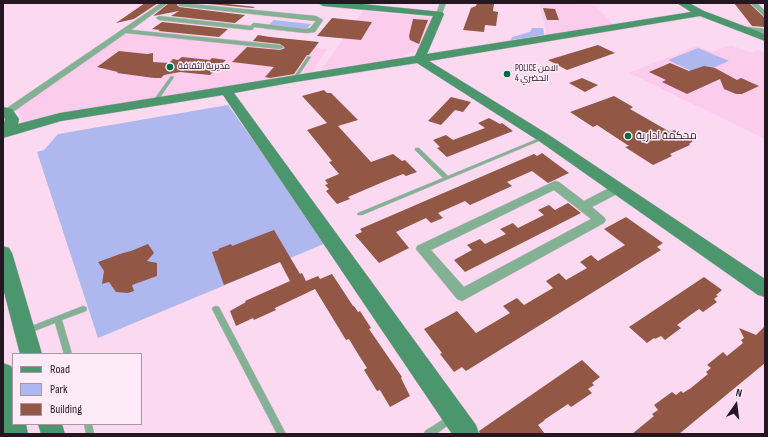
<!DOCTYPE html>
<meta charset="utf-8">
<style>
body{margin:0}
#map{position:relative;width:768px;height:437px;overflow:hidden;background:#fbd9f0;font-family:"Sofia Sans Condensed",sans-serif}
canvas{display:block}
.frame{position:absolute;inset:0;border:4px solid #251721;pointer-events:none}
.legend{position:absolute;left:12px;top:353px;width:130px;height:72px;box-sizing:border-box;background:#fdecf8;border:1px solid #a797a2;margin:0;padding:5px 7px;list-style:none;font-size:12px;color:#251721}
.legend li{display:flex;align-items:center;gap:8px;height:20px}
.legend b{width:20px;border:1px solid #a797a2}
.north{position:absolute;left:716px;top:385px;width:40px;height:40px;-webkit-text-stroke:3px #fdecf8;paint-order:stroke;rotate:14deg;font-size:11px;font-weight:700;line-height:16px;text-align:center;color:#251721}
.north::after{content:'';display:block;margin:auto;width:14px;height:18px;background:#251721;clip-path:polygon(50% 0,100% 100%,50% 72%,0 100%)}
</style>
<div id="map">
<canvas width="768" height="437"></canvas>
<div class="frame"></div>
<ul class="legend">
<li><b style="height:5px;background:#4c966d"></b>Road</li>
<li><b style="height:11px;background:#aeb7ee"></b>Park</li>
<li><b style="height:11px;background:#925745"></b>Building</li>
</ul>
<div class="north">N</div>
</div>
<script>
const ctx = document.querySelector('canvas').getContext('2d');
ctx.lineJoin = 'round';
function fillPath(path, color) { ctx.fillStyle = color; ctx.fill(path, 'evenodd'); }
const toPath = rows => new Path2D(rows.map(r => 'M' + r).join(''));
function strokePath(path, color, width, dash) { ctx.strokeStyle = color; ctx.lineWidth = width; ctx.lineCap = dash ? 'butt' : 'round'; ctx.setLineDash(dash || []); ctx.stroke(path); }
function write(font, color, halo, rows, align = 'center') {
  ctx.font = font + ' "Sofia Sans Condensed",Cairo,sans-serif'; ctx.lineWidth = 3; ctx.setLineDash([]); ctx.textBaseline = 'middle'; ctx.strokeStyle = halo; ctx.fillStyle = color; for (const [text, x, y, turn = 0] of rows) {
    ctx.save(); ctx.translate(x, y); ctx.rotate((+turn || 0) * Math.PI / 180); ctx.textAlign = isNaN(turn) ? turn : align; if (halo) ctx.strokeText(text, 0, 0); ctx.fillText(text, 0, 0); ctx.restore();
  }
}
fillPath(toPath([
 [539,3,595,5,615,26,586,28,547,35],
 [363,11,435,18,421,49,398,58,321,70],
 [132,29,327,49,308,78,23,126,22,116,14,109],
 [731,45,752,53,758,50,765,53,765,139,629,73,697,46,712,52]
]), '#fccced');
fillPath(toPath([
 [274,20,311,24,303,33,264,29],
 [532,28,543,28,544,35,511,40,512,37,530,32],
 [698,48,729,61,698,74,668,60],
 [228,105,326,243,98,338,37,152,44,150,58,134]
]), '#aeb7ee');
fillPath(toPath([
 [145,3,158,3,134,19,116,23],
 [169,3,178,3,177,5,179,7,245,15,235,23,171,16,179,11,153,16],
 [197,3,220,3,255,7,253,8],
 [477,3,494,4,493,11,498,12,496,26,485,25,484,32,463,30,471,8,476,6],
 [734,3,749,3,765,18,765,27,752,26],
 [543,8,555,9,559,20,547,20],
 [332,18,372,22,361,40,317,36],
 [413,19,428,20,419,44,410,40,409,36],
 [162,22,228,29,219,37,158,31,160,30,152,29],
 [258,35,270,37,319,42,309,55,307,55,294,74,270,78,265,77,274,67,232,62,247,47,280,50,285,48,280,44,253,41],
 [598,45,615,53,567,70,548,60],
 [119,51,147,54,153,53,153,62,169,63,173,59,178,60,182,57,210,60,212,58,226,60,210,75,180,72,164,75,161,78,154,78,117,73,118,72,97,67],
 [670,63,689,71,704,66,715,68,737,80,741,78,759,86,742,94,736,94,724,89,720,79,687,94,662,82,666,80,649,72],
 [582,78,598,85,585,92,569,83],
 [324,90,327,93,331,93,358,120,338,126,371,162,393,154,402,161,405,160,417,172,406,176,403,174,383,182,348,197,350,199,337,204,326,191,329,189,325,185,328,184,325,180,339,174,329,162,332,161,307,130,327,123,302,96],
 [614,96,633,107,630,109,670,132,674,130,693,141,689,144,690,145,670,154,672,156,653,165,625,147,629,146,597,125,593,127,570,112],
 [451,97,471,102,463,112,455,110,441,125,428,121],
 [489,118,500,124,502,123,513,131,447,157,437,148,440,147,433,140,446,135,453,140,485,128,478,123],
 [542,153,569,173,548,183,532,171,507,182,512,186,470,205,465,201,438,213,443,218,431,223,426,218,396,232,409,248,379,263,355,235,362,232,360,229,534,154,537,156],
 [568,203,581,213,465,272,454,260,472,250,467,245,480,239,485,244,506,234,500,229,513,223,518,228,544,215,538,210,549,205,555,210],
 [626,217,663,243,657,247,661,250,466,371,462,367,454,372,440,354,442,353,424,329,457,311,476,333,510,313,503,306,517,298,524,305,553,288,546,281,559,273,566,280,587,268,580,262,591,255,598,261,625,245,604,229],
 [274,230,300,274,302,273,306,281,318,276,320,279,332,274,353,306,354,306,358,312,360,311,371,328,369,329,402,377,401,378,410,396,390,407,380,390,377,391,364,370,367,368,358,354,349,339,346,340,315,289,275,308,276,310,254,320,253,318,236,326,230,311,246,302,245,301,290,281,280,262,224,285,212,252,219,250,218,249,231,244,232,246],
 [148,244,154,253,147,261,157,263,157,276,132,285,134,291,128,293,116,292,109,282,102,284,104,271,98,262,123,253,131,251],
 [704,277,722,290,716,295,718,296,714,299,717,302,703,312,699,309,689,316,677,325,681,328,665,340,661,336,655,339,654,338,647,343,629,327],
 [765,326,765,363,679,434,632,434,654,416,652,414,658,410,654,405,672,392,676,395,681,391,683,393,691,388,708,374,706,372,711,368,707,365,723,352,727,356,743,343,741,340,744,338,739,328,756,335],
 [582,360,600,377,592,383,594,385,588,389,592,393,571,407,568,404,544,420,545,420,538,425,545,434,480,434,479,431]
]), '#925745');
const lane = toPath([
 [308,56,311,57,296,79,294,79,293,78,308,56],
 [171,76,174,77,157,102,153,102,153,101,171,76],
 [542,137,544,137,546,138,362,215,358,215,357,214,358,213,443,178,415,150,415,148,419,148,448,176,542,137],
 [83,306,86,307,87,309,86,311,62,320,72,354,64,354,55,323,27,334,24,333,23,331,24,329,83,306],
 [216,306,219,307,286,434,277,434,212,309,213,307,216,306],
 [450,415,453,416,454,419,453,422,436,434,424,434,425,431,450,415],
 [84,424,92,424,94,434,86,434,84,424]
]);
const street = toPath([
 [161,3,168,3,131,30,280,45,284,47,280,49,126,33,10,114,4,114,4,110,161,3],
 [181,3,316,16,323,20,315,32,306,33,254,27,253,29,251,30,159,20,156,18,159,16,251,26,252,24,254,23,306,29,310,28,316,21,179,6,178,5,181,3],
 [440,3,446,3,442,14,439,16,436,14,440,3],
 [750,3,757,3,765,11,765,17,750,3],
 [739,26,765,29,765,33,737,29,737,27,739,26],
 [555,181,559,182,584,201,613,186,617,185,621,186,623,189,621,192,592,207,604,217,606,220,604,223,462,301,457,299,416,249,417,246,555,181],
 [554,190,591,219,464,287,431,250,554,190]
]);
const secondary = toPath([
 [318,3,352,3,442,12,444,14,427,54,691,12,677,3,689,3,704,11,765,34,765,41,700,16,429,61,549,135,765,279,765,297,758,295,539,141,417,63,295,82,234,93,476,425,479,434,452,434,223,95,61,121,3,138,3,126,5,119,3,116,3,107,12,109,19,119,18,124,60,113,415,56,433,16,323,6,318,3],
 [3,246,9,248,12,253,42,354,20,354,3,288,3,246],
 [3,363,11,366,13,371,13,424,26,424,28,434,4,434,3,363],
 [38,424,62,424,65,434,41,434,38,424]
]);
strokePath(lane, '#d4b6cb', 1);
strokePath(street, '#d4b6cb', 1);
strokePath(secondary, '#d4b6cb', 1);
fillPath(lane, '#82b194');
fillPath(street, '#82b194');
fillPath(secondary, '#4c966d');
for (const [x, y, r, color] of [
 [170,67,4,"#016a40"],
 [507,74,4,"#016a40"],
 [628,136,4,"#016a40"]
]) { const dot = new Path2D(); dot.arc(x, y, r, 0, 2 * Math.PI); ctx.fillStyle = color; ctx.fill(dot); strokePath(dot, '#fdecf8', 1.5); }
write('9px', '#251721', '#fdecf8', [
 ["مديرية الثقافة",178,67],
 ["POLICE الامن",515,69],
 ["الحضري 4",515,79]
], 'left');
write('11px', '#251721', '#fdecf8', [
 ["محكمة ادارية",636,136]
], 'left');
</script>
